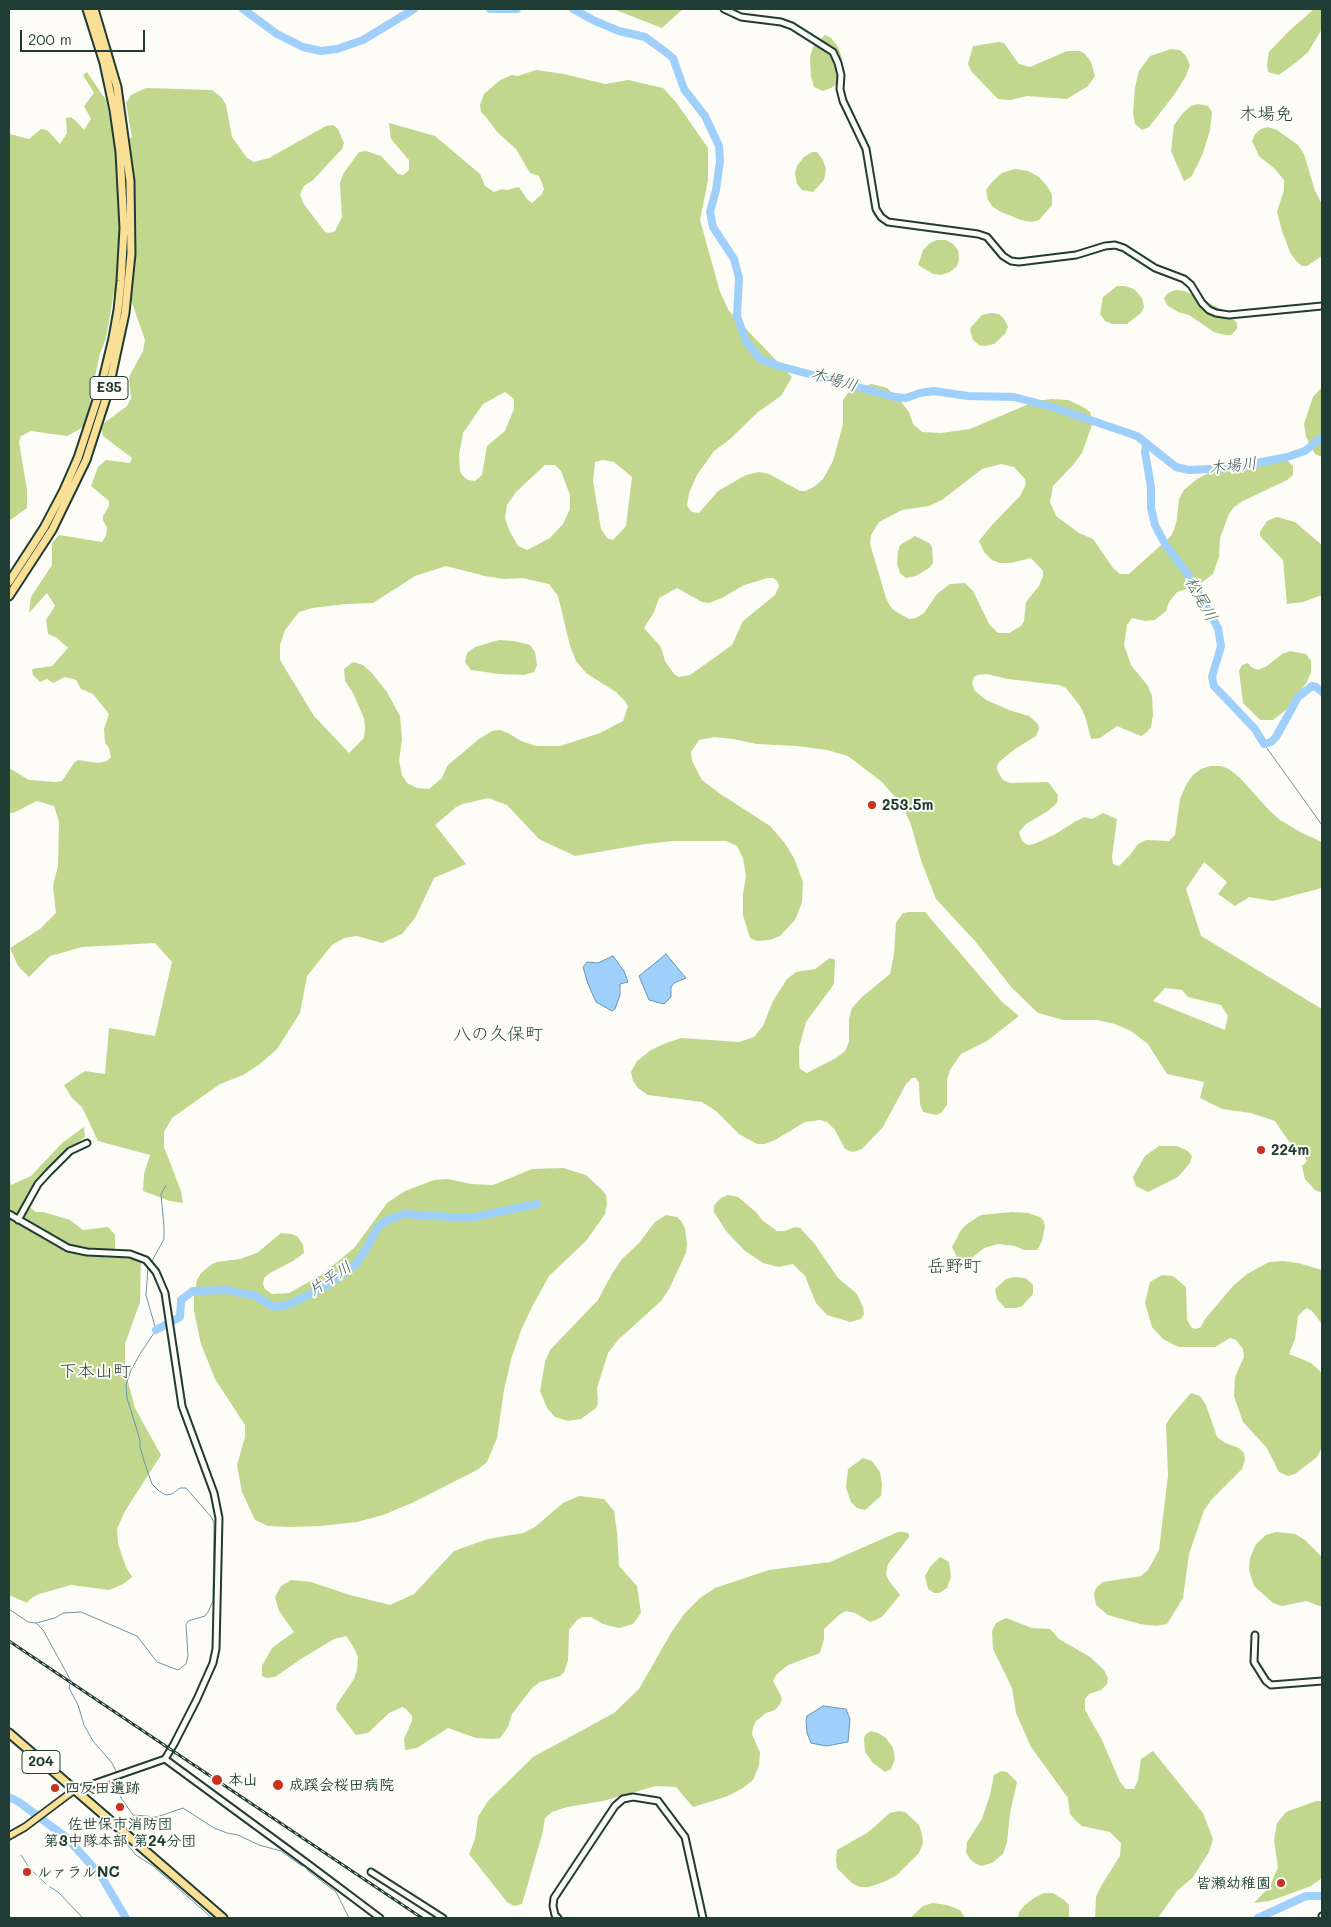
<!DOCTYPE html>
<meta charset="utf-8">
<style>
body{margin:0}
#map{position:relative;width:1331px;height:1927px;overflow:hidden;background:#fdfcf7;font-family:Mali,sans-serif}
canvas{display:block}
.frame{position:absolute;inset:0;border:10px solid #1f3d34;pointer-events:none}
.scale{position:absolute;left:20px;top:30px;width:125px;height:22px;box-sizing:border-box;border:2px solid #1f3d34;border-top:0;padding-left:6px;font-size:15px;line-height:18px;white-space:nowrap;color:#1f3d34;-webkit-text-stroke:4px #fdfcf7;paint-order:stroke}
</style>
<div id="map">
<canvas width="1331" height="1927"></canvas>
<div class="frame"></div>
<div class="scale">200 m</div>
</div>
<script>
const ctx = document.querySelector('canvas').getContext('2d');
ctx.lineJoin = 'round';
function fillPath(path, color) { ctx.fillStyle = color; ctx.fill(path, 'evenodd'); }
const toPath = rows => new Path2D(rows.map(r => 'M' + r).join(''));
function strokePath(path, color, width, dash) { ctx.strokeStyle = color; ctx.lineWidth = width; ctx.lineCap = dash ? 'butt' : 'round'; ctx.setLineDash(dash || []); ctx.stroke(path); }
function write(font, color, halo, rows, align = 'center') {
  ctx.font = font + ' Mali,"Klee One",sans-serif'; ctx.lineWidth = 4; ctx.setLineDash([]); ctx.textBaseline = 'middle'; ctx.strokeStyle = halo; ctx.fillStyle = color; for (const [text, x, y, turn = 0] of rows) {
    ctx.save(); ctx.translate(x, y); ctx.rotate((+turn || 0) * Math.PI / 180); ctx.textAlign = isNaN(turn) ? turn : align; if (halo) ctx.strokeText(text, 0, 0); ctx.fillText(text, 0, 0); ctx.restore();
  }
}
fillPath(toPath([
 [613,9,683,9,662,28],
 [1314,9,1322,9,1322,29,1308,52,1298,61,1279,75,1268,72,1267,64,1269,52,1289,31],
 [825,35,831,38,838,47,842,58,842,72,838,83,831,88,823,91,814,87,811,77,810,57,813,47],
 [999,42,1004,43,1019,64,1030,67,1067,51,1080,51,1085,54,1091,62,1095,76,1088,86,1067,99,1027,96,1011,100,998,99,972,72,968,64,973,46],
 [1171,49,1180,50,1186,56,1190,65,1186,76,1174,95,1149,127,1142,130,1135,124,1133,114,1135,87,1139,71,1150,56],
 [536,70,564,74,605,84,628,80,663,88,676,102,708,148,708,180,700,220,720,292,729,311,792,377,781,396,758,412,729,440,714,451,697,475,689,493,687,506,692,512,699,513,718,491,746,475,759,472,769,474,800,491,806,491,815,486,823,479,833,461,843,424,843,400,848,393,856,388,872,384,887,388,898,398,909,412,913,424,922,432,941,433,970,429,1036,401,1052,399,1068,400,1083,407,1090,412,1093,422,1082,453,1073,465,1053,486,1050,502,1056,516,1079,533,1093,539,1113,568,1120,574,1129,574,1171,536,1174,530,1177,519,1179,499,1184,490,1197,479,1215,470,1238,464,1283,460,1288,461,1293,466,1293,475,1287,480,1243,501,1234,507,1229,514,1220,538,1219,557,1213,574,1197,586,1177,592,1169,602,1166,611,1155,620,1145,621,1132,618,1127,625,1124,645,1131,665,1148,686,1152,696,1153,715,1151,727,1147,732,1141,736,1117,726,1100,738,1091,739,1085,716,1080,706,1066,688,1059,685,1008,679,986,674,978,675,974,677,972,684,975,691,986,700,1009,710,1029,716,1038,724,1039,729,1036,736,1015,749,999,762,997,767,998,772,1003,780,1010,783,1048,782,1058,795,1057,803,1048,811,1026,824,1019,832,1022,841,1028,845,1034,844,1054,835,1076,821,1085,817,1092,819,1103,813,1117,819,1112,857,1113,864,1119,866,1130,855,1138,844,1146,840,1169,841,1175,835,1180,799,1186,785,1193,775,1201,769,1210,766,1221,766,1229,769,1240,778,1269,810,1280,820,1302,833,1322,842,1322,887,1318,889,1273,901,1249,897,1235,906,1218,894,1227,882,1204,862,1186,889,1201,936,1322,1009,1322,1193,1315,1190,1305,1179,1302,1166,1307,1161,1303,1154,1296,1152,1275,1121,1251,1113,1222,1109,1200,1098,1204,1082,1167,1074,1148,1044,1131,1031,1115,1024,1097,1020,1063,1020,1038,1013,1012,988,975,941,936,899,922,863,910,822,902,805,882,782,848,756,827,750,797,746,757,744,733,739,714,737,699,740,691,752,692,761,702,780,719,793,770,826,784,842,794,858,803,882,802,902,795,920,780,936,770,940,757,941,750,938,743,915,743,894,746,876,743,858,737,846,726,841,673,841,645,844,575,856,539,839,507,805,488,798,463,804,456,807,435,825,466,864,434,878,415,918,402,934,382,943,357,936,344,938,332,945,307,976,300,1013,277,1049,260,1064,243,1075,220,1084,172,1118,164,1132,164,1147,181,1191,183,1203,170,1201,143,1191,144,1174,150,1155,98,1141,82,1107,72,1098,64,1085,85,1071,105,1074,109,1028,155,1036,172,962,155,943,82,947,50,956,29,977,18,966,10,948,40,929,56,913,53,886,58,866,59,822,54,806,37,801,13,813,9,813,9,768,29,780,55,782,62,781,74,763,78,760,98,763,107,761,111,757,109,748,105,743,104,729,109,714,93,694,81,689,76,680,65,677,53,683,47,679,40,682,33,675,32,669,52,666,68,648,57,638,48,634,46,620,55,606,47,593,29,613,31,597,52,565,52,543,59,535,102,542,106,536,107,528,103,520,103,516,109,506,109,501,91,486,98,467,106,460,130,463,132,458,103,436,101,428,104,423,127,406,131,398,129,377,143,351,145,340,131,300,114,292,106,338,99,357,86,423,80,429,67,436,31,431,21,436,19,442,27,490,27,508,9,521,9,129,10,134,29,139,41,129,47,130,60,144,67,133,66,118,71,117,77,122,84,130,91,119,84,106,94,93,83,75,87,72,106,100,114,139,132,138,126,103,131,95,146,88,212,90,221,97,226,105,232,137,247,158,254,162,269,158,326,126,333,125,338,129,344,143,342,149,312,181,304,186,300,194,303,203,325,232,330,233,335,231,342,217,340,183,343,174,359,152,366,151,381,156,398,174,403,175,409,170,409,160,391,139,389,123,435,136,480,174,485,186,494,192,502,189,507,190,519,187,527,199,532,203,542,194,544,189,539,176,530,173,516,149,497,132,486,117,481,112,480,105,484,94,500,80,512,75,518,76],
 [505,392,514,399,514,409,505,431,487,446,482,475,475,481,468,480,462,475,460,471,459,455,463,433,483,404],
 [603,460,614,462,632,477,626,526,613,540,607,538,601,529,593,481,595,462],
 [1001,464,1014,467,1025,479,1026,484,1020,496,992,525,979,541,984,552,992,560,1000,563,1011,563,1031,558,1043,571,1043,576,1039,586,1026,602,1024,621,1021,626,1009,633,998,633,989,624,973,591,965,583,950,584,937,594,924,613,916,618,909,619,895,611,890,606,886,598,870,544,871,535,879,522,902,510,929,506,942,500,982,469],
 [545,465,555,465,561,471,570,495,570,509,563,524,550,538,527,550,518,546,509,530,505,518,507,505,516,492],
 [446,566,485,576,503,579,522,578,549,584,558,596,570,646,576,661,586,673,616,692,625,701,628,706,623,721,600,733,560,746,536,746,521,741,508,733,500,730,492,731,479,739,447,766,442,778,429,789,417,788,407,783,402,775,399,761,402,739,400,716,395,707,387,692,371,672,363,665,353,662,344,669,345,681,353,693,364,718,365,727,364,738,349,753,314,716,280,660,280,645,285,630,299,612,312,608,346,604,373,603,415,576],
 [768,578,773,578,777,581,779,586,775,595,743,621,732,645,690,675,679,677,674,674,665,661,661,647,644,628,654,612,659,598,677,588,702,602,709,603,722,598,744,585],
 [1165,988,1182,990,1188,997,1221,1005,1228,1016,1225,1030,1153,1001],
 [1198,104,1208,106,1212,112,1210,130,1203,153,1194,172,1191,177,1184,181,1171,151,1174,125,1183,113,1191,106],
 [1268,127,1277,130,1298,145,1304,154,1315,191,1322,204,1322,256,1307,266,1302,266,1296,261,1290,252,1282,231,1277,212,1284,190,1284,180,1274,168,1259,156,1252,141,1255,134,1261,129],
 [812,152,817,152,823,160,826,169,824,180,813,192,802,190,797,184,795,173,797,166,804,157],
 [1015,169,1028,171,1039,177,1047,186,1052,195,1052,205,1039,220,1031,222,1021,220,1001,212,993,207,988,200,986,190,992,182,1002,173],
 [937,240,946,240,953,244,958,250,959,259,957,266,950,272,941,275,933,274,918,265,923,250,930,243],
 [1117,286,1125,286,1134,289,1142,298,1144,307,1141,313,1127,324,1112,324,1105,321,1100,314,1103,297],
 [1175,290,1185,291,1225,311,1237,323,1237,329,1231,335,1225,335,1214,332,1189,315,1178,312,1167,305,1164,298,1168,293],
 [991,313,999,314,1005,320,1008,327,1005,334,994,344,985,346,979,345,973,340,970,330,971,327,982,315],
 [1322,387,1322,457,1315,454,1306,437,1304,424,1313,397],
 [1277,517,1295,522,1322,545,1322,595,1303,602,1287,604,1283,560,1260,536,1260,532,1267,521],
 [915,536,929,543,932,547,933,563,929,568,916,576,906,578,900,573,897,564,898,551,900,545],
 [499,640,514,641,530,645,535,652,537,665,534,672,524,675,499,674,471,670,465,662,467,653,475,647],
 [1290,651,1306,654,1311,661,1311,672,1307,682,1287,709,1273,720,1260,720,1243,703,1239,671,1242,665,1248,663,1251,667,1258,670,1267,666,1282,654],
 [909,912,925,912,1002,1002,1019,1016,987,1041,961,1054,950,1070,947,1080,947,1105,941,1113,936,1115,923,1112,920,1104,919,1083,916,1078,912,1078,906,1084,883,1127,862,1149,853,1152,845,1149,835,1130,827,1122,820,1120,805,1122,775,1140,765,1144,757,1144,739,1134,716,1111,702,1102,648,1095,638,1088,633,1081,631,1072,637,1061,651,1050,666,1043,681,1038,739,1042,754,1037,763,1026,773,1001,787,979,796,972,815,969,830,958,835,960,834,984,806,1022,799,1048,799,1062,800,1069,807,1073,836,1058,845,1051,849,1042,849,1019,852,1008,862,997,890,974,894,954,896,923,903,913],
 [84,1127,85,1137,64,1153,34,1184,23,1202,36,1212,43,1212,70,1220,83,1230,108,1227,115,1235,115,1253,141,1258,140,1302,125,1344,125,1371,135,1408,161,1455,125,1511,117,1529,118,1544,126,1567,132,1577,123,1584,109,1590,71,1585,39,1594,30,1599,27,1603,9,1595,9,1177,11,1185,31,1176,62,1143],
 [1159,1146,1177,1146,1188,1151,1192,1156,1190,1163,1178,1177,1148,1192,1136,1186,1133,1177,1145,1156],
 [563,1168,586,1175,602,1190,606,1195,607,1203,605,1214,586,1241,549,1276,533,1305,522,1328,512,1356,504,1390,497,1438,487,1462,477,1470,412,1503,383,1515,357,1522,321,1526,289,1527,268,1526,255,1520,242,1492,237,1465,245,1437,245,1425,215,1379,201,1344,194,1311,194,1296,197,1280,201,1273,212,1264,217,1262,240,1259,257,1253,281,1233,292,1234,298,1237,303,1245,304,1253,293,1261,270,1273,264,1278,263,1284,265,1289,272,1294,289,1293,321,1275,341,1259,355,1247,387,1203,405,1191,434,1180,448,1179,471,1184,493,1185,532,1169],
 [728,1195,738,1197,757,1213,762,1220,777,1231,785,1231,795,1227,800,1228,814,1243,838,1278,857,1294,863,1307,864,1314,861,1319,850,1322,827,1315,816,1303,805,1276,793,1264,779,1267,763,1263,745,1251,726,1231,714,1212,714,1206,717,1202,721,1198],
 [1012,1212,1028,1213,1040,1217,1043,1220,1045,1226,1042,1241,1037,1250,1024,1250,1015,1246,998,1244,984,1248,968,1261,963,1263,959,1261,952,1247,961,1230,967,1224,981,1215],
 [666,1215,677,1217,682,1222,685,1229,687,1243,686,1253,669,1289,661,1301,618,1340,608,1353,597,1388,598,1403,596,1408,581,1419,568,1421,555,1417,547,1408,540,1391,545,1362,550,1350,598,1300,613,1272,622,1259,639,1243,655,1222],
 [1283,1261,1298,1263,1322,1270,1322,1324,1312,1311,1307,1308,1304,1310,1298,1316,1295,1339,1289,1354,1311,1363,1322,1373,1322,1447,1317,1457,1295,1474,1288,1476,1279,1472,1267,1448,1243,1422,1234,1396,1235,1377,1244,1357,1243,1349,1236,1340,1230,1338,1215,1347,1178,1347,1163,1339,1152,1327,1145,1303,1150,1282,1162,1275,1173,1276,1186,1287,1187,1320,1192,1328,1196,1329,1201,1327,1205,1319,1233,1286,1247,1274,1269,1262],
 [1014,1277,1025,1278,1029,1281,1033,1285,1033,1294,1022,1306,1016,1308,1005,1308,997,1299,995,1289,1006,1279],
 [1191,1393,1200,1396,1206,1405,1217,1437,1225,1443,1239,1448,1244,1453,1245,1460,1242,1469,1212,1499,1204,1510,1189,1554,1183,1598,1167,1624,1156,1626,1140,1624,1108,1615,1096,1605,1094,1594,1096,1588,1103,1582,1141,1576,1148,1570,1159,1550,1168,1476,1166,1424,1172,1415],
 [863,1458,872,1461,880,1472,882,1484,881,1496,865,1510,857,1508,851,1502,846,1488,848,1469],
 [579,1496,604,1499,614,1511,617,1532,619,1566,637,1586,641,1613,633,1624,619,1628,603,1624,591,1617,582,1617,577,1620,569,1630,568,1661,564,1672,560,1676,540,1682,532,1688,512,1714,508,1727,500,1738,493,1739,476,1738,448,1728,417,1748,405,1750,404,1739,412,1721,412,1716,406,1709,402,1707,389,1713,368,1733,356,1735,336,1709,337,1704,354,1679,357,1670,358,1657,353,1646,346,1636,334,1639,301,1659,275,1677,266,1678,262,1676,262,1666,272,1648,294,1632,279,1611,275,1597,281,1586,291,1580,311,1582,350,1595,390,1605,414,1594,454,1551,488,1539,523,1533,535,1527,563,1503],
 [898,1532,905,1532,909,1534,909,1537,888,1564,886,1574,889,1581,900,1595,882,1617,876,1620,870,1622,855,1613,846,1611,840,1614,824,1629,824,1639,820,1653,788,1665,776,1675,773,1681,782,1698,780,1704,775,1710,766,1713,756,1721,753,1727,752,1734,760,1753,759,1765,753,1780,743,1788,728,1796,693,1807,676,1787,656,1786,603,1801,567,1807,552,1812,545,1818,542,1835,522,1904,514,1906,507,1902,469,1854,475,1839,478,1817,488,1801,533,1757,614,1713,639,1689,671,1633,684,1614,700,1598,715,1588,769,1570,830,1562],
 [1276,1532,1295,1534,1305,1540,1322,1557,1322,1607,1306,1601,1282,1606,1273,1603,1254,1586,1249,1570,1250,1558,1256,1544,1266,1535],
 [940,1557,949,1562,951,1577,947,1588,939,1593,934,1593,928,1589,925,1576,930,1567],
 [1006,1618,1032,1628,1050,1629,1059,1639,1090,1657,1104,1670,1108,1678,1107,1684,1101,1690,1089,1694,1085,1699,1085,1710,1102,1740,1120,1782,1126,1789,1134,1789,1138,1780,1141,1759,1153,1751,1203,1813,1213,1839,1209,1852,1193,1877,1177,1891,1158,1918,1095,1918,1096,1897,1101,1886,1120,1856,1121,1843,1110,1832,1082,1826,1076,1821,1070,1814,1068,1798,1031,1747,1016,1713,1012,1688,993,1649,992,1631,996,1623],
 [871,1731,878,1733,886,1738,893,1748,895,1759,891,1769,885,1772,873,1763,865,1752,864,1739,865,1735],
 [1001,1771,1007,1772,1017,1782,1010,1813,1007,1842,1003,1854,992,1863,982,1866,976,1864,970,1859,966,1852,967,1842,982,1819,990,1795,994,1775],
 [1316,1801,1322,1801,1322,1878,1311,1886,1284,1896,1269,1901,1254,1903,1270,1886,1278,1867,1274,1840,1277,1823,1286,1812],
 [899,1811,905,1812,919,1825,922,1834,923,1843,919,1853,897,1875,886,1881,869,1887,860,1887,852,1883,837,1868,836,1860,837,1850,867,1833,890,1813],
 [1044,1893,1053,1893,1064,1900,1069,1905,1069,1918,1018,1918,1019,1912,1024,1906,1034,1898],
 [933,1903,947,1905,960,1910,965,1918,910,1918,923,1906]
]), '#c0d78d');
const water = toPath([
 [666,954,686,978,674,983,671,987,671,997,664,1004,649,1000,639,976,666,954],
 [613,956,624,971,628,982,620,984,620,995,615,1009,612,1011,596,1002,588,984,583,967,587,962,598,963,613,956],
 [823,1706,846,1709,850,1719,848,1742,826,1746,811,1743,807,1733,806,1720,807,1716,823,1706]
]);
fillPath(water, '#9fcffb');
strokePath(water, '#6c95ab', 1);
strokePath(toPath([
 [1264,744,1322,825],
 [152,1261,164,1239,164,1227,161,1194,166,1185],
 [9,1609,28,1622,36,1623,55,1618,63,1613,81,1612,137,1636,157,1662,178,1670,186,1664,188,1656,186,1625,188,1621,205,1616,208,1612,213,1601,214,1523,212,1518,186,1488,180,1488,172,1494,166,1495,159,1491,152,1484,145,1464,140,1447,140,1440,127,1398,126,1385,131,1370,140,1354,156,1330,146,1295,148,1268],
 [36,1623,43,1630,71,1681],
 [70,1684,69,1688,78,1705,84,1725,93,1741,112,1763,117,1773],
 [118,1777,121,1798,133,1815,157,1817,183,1808,214,1828,227,1833,238,1835,259,1845,281,1851,302,1866],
 [126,1843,136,1855,153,1866,212,1918],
 [21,1855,30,1869,46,1884],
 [307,1870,336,1892,349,1918],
 [50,1887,58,1892,83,1918],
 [369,1918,370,1918]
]), '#6c95ab', 1);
strokePath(toPath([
 [243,9,277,34,303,47,321,51,337,49,363,40,414,9],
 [490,9,517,9],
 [573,9,595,21,619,31,645,37,663,50,673,58,684,89,705,116,719,146,720,161,716,190,710,212,713,227,734,259,739,278,737,316,746,341,760,359,779,366,895,397,906,398,920,393,934,391,968,396,1014,397,1052,407,1137,436,1176,467,1189,470,1231,468,1287,457,1305,451,1322,437],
 [1146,444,1145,452,1151,487,1151,508,1155,525,1165,544,1187,573,1218,628,1221,646,1212,677,1214,686,1255,729,1264,744,1271,742,1276,737,1298,697,1312,686,1316,687,1322,692],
 [156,1330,180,1317,181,1300,193,1291,229,1290,239,1293,254,1295,270,1305,276,1307,290,1304,324,1287,346,1272,356,1264,364,1252,378,1227,387,1220,404,1214,469,1218,537,1204],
 [9,1797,19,1802,67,1838,101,1876,126,1918],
 [1258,1918,1306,1896,1322,1896]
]), '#9fcffb', 8);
const secondary = toPath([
 [724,9,741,17,781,22,792,26,833,52,838,63,841,75,840,89,843,101,866,149,876,209,881,217,888,222,978,234,987,237,1003,256,1011,261,1019,262,1076,255,1105,246,1115,245,1124,248,1155,268,1184,279,1191,285,1202,303,1209,310,1216,313,1229,315,1322,306],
 [9,1214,68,1248,87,1252,130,1254,146,1260,156,1272,165,1293,182,1406,214,1493,219,1518,216,1649,213,1663,197,1699,174,1744,165,1759,73,1791],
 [18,1220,38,1184,49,1172,70,1151,87,1143],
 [1255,1635,1254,1662,1266,1681,1271,1685,1322,1681],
 [165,1759,308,1864,380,1918],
 [371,1872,443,1918],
 [558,1918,555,1915,553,1906,554,1898,615,1806,623,1799,633,1797,658,1801,685,1837,703,1918],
 [1322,1918,1322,1916]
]);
const primary = toPath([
 [9,1836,25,1827,73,1791]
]);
const highway = toPath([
 [9,582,44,528,64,490,78,458,101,388,113,338,118,310,121,281,124,228,120,152,114,110,104,63,87,9],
 [9,596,52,530,86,460,108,392,125,313,131,254,130,181,117,87,94,9],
 [9,1733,223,1918]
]);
strokePath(secondary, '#1f3d34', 9);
strokePath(primary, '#1f3d34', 9);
strokePath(highway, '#1f3d34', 11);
strokePath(secondary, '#fdfcf7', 5);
strokePath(primary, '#fadf96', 5.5);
strokePath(highway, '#fadf96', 7);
const rail = toPath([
 [9,1641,422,1918]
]);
strokePath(rail, '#1f3d34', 3);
strokePath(rail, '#fdfcf7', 1, [4]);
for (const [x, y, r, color] of [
 [872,805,5,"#c8321e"],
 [1261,1150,5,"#c8321e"],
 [217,1780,6,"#c8321e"],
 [278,1785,6,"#c8321e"],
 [55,1788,5,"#c8321e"],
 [120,1807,5,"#c8321e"],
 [27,1872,5,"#c8321e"],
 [1281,1883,5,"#c8321e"]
]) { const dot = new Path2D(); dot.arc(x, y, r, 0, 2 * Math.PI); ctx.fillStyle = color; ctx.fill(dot); strokePath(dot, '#fdfcf7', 2); }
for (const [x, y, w] of [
 [109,388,38],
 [41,1762,38]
]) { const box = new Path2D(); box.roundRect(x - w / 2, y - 11.5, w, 23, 4); ctx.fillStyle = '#fdfcf7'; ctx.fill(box); strokePath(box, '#1f3d34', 1); }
write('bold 14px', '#1f3d34', null, [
 ["E35",109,388],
 ["204",41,1762]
]);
write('bold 15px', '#1f3d34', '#fdfcf7', [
 ["253.5m",882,805],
 ["224m",1271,1150],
 ["本山",228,1780],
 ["成蹊会桜田病院",289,1785],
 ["四反田遺跡",65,1788],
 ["佐世保市消防団",120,1824,"center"],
 ["第3中隊本部 第24分団",120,1841,"center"],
 ["ルァラルNC",37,1872],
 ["皆瀬幼稚園",1271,1883,"right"]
], 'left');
write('italic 16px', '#395a5c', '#fdfcf7', [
 ["木場川",834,380,16],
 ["木場川",1233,466,-7],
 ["松尾川",1201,599,61],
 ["片平川",330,1279,-34]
]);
write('18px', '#1f3d34', '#fdfcf7', [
 ["木場免",1266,114],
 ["八の久保町",498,1034],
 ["岳野町",954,1266],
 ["下本山町",95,1371]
]);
</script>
